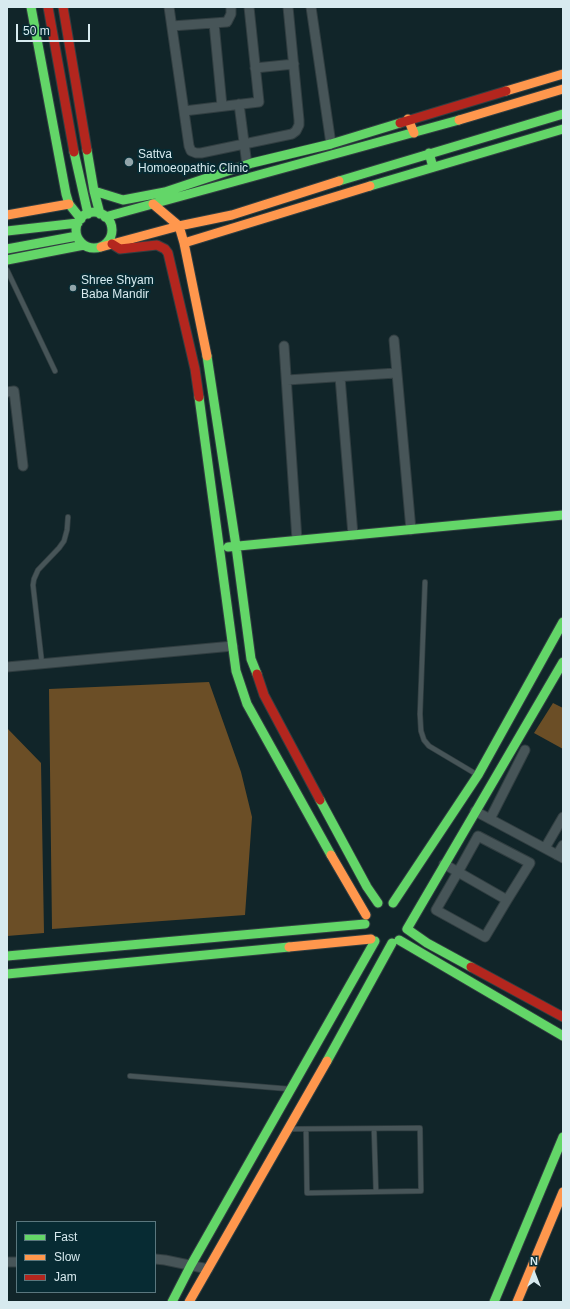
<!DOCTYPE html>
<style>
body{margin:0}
#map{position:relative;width:570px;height:1309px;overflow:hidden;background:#112529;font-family:Helvetica,sans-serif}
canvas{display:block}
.frame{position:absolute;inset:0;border:8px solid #d7eaef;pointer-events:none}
.legend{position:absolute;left:16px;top:1221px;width:140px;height:72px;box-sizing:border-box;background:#072b33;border:1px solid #5a777e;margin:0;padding:5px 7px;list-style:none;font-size:12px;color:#d7eaef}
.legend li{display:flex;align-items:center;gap:8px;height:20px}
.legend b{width:20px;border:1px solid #5a777e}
.north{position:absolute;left:514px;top:1253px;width:40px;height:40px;-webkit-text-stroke:3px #072b33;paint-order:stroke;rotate:0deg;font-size:11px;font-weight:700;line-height:16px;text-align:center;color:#d7eaef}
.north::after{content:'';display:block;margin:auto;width:14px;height:18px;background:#d7eaef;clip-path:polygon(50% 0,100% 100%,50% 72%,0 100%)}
.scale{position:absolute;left:16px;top:24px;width:74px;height:18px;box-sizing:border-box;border:2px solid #d7eaef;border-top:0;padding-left:5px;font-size:12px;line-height:14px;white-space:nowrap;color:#d7eaef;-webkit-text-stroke:3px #072b33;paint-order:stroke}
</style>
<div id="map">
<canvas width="570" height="1309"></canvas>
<div class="frame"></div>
<ul class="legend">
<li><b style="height:5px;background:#63d668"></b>Fast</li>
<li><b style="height:5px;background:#ff974d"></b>Slow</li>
<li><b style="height:5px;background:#b3261e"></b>Jam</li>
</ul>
<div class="north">N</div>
<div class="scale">50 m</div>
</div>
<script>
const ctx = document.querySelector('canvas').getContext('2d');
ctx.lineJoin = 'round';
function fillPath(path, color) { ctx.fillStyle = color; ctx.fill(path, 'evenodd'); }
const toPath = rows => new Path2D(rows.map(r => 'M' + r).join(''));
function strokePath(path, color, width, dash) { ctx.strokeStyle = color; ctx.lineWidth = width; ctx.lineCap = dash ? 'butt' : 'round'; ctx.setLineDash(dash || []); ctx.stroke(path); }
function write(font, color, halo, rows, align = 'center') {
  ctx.font = font + ' Helvetica,sans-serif'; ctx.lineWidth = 4; ctx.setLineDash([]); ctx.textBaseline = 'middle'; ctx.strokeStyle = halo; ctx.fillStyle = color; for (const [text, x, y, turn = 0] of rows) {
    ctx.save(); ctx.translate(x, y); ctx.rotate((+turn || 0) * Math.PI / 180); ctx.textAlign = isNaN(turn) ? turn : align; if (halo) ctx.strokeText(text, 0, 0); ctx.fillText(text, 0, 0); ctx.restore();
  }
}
fillPath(toPath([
 [209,682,241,772,252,817,245,915,52,929,49,689],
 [553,703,563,708,563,749,534,733],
 [7,728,41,763,44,933,7,936]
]), '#6b4e26');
const lane = toPath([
 [7,270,55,371],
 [425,582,420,714,421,731,424,740,429,746,476,774],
 [42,664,33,585,34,579,38,570,59,548,64,541,67,530,68,517],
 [130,1076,290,1089],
 [290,1129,420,1128,421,1191,307,1193,306,1129],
 [374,1129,376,1192]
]);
const street = toPath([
 [169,7,189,146,191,151,196,153,201,153,292,134,296,131,299,125,299,120,288,7],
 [311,7,331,144],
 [214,23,222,106],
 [172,26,227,22,231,14,231,7],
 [255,68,294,64],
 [239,104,247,165],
 [184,111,259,102,249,7],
 [394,340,411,530],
 [284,346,297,540],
 [340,377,353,535],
 [287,380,396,373],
 [7,392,14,391,23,466],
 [7,667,233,646],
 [475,811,563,858],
 [490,819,525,750],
 [545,848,563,817],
 [557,855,563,845],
 [444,864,458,872,478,836,530,863,507,900,485,937,436,910,458,872,507,900],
 [155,1259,165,1260,208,1269],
 [7,1262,17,1262]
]);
const fast = toPath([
 [31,7,66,194,69,204,81,219],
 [87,150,94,191,100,214],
 [74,152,88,214],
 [429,153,433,167],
 [339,181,563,114],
 [370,186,563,129],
 [94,191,123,200,165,192,252,163,331,144,400,123],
 '76 230a18 18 0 1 1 36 0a18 18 0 1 1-36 0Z',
 [105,217,459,120],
 [7,231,78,223],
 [7,249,77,236],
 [7,260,84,245],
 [207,356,236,546,251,659,257,674],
 [199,397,236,671,247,704,331,855],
 [228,547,563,515],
 [320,800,367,887,378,903],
 [393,903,478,775,563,622],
 [399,940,563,1036],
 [7,956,365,924],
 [471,967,427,943,407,929,563,662],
 [7,974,289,947],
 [327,1061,392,943],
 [172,1302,191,1265,375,941],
 [494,1302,563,1137]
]);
const slow = toPath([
 [506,91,563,74],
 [408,119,414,133],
 [459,120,563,89],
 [153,204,179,226,184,243,207,356],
 [7,215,69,204],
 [184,243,370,186],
 [101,247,179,226,232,215,339,181],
 [331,855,366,915],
 [289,947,371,939],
 [189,1302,327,1061],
 [517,1302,563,1192]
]);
const jam = toPath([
 [48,7,74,152],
 [63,7,87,150],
 [400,123,506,91],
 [112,244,120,249,157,245,165,249,168,253,195,369,199,397],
 [257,674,264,695,320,800],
 [471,967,563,1017]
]);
strokePath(lane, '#313e41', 6);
strokePath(street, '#313e41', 11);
strokePath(fast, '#313e41', 11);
strokePath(slow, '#313e41', 11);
strokePath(jam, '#313e41', 11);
strokePath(lane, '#475558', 4.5);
strokePath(street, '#475558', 9);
strokePath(fast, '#63d668', 9);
strokePath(slow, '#ff974d', 9);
strokePath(jam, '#b3261e', 9);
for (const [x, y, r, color] of [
 [129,162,5,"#92a5aa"],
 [73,288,4,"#92a5aa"]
]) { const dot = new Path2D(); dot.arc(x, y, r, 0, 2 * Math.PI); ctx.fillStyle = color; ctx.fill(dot); strokePath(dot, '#072b33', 1.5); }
write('12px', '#d7eaef', '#072b33', [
 ["Sattva",138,155],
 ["Homoeopathic Clinic",138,169],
 ["Shree Shyam",81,281],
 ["Baba Mandir",81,295]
], 'left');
</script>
